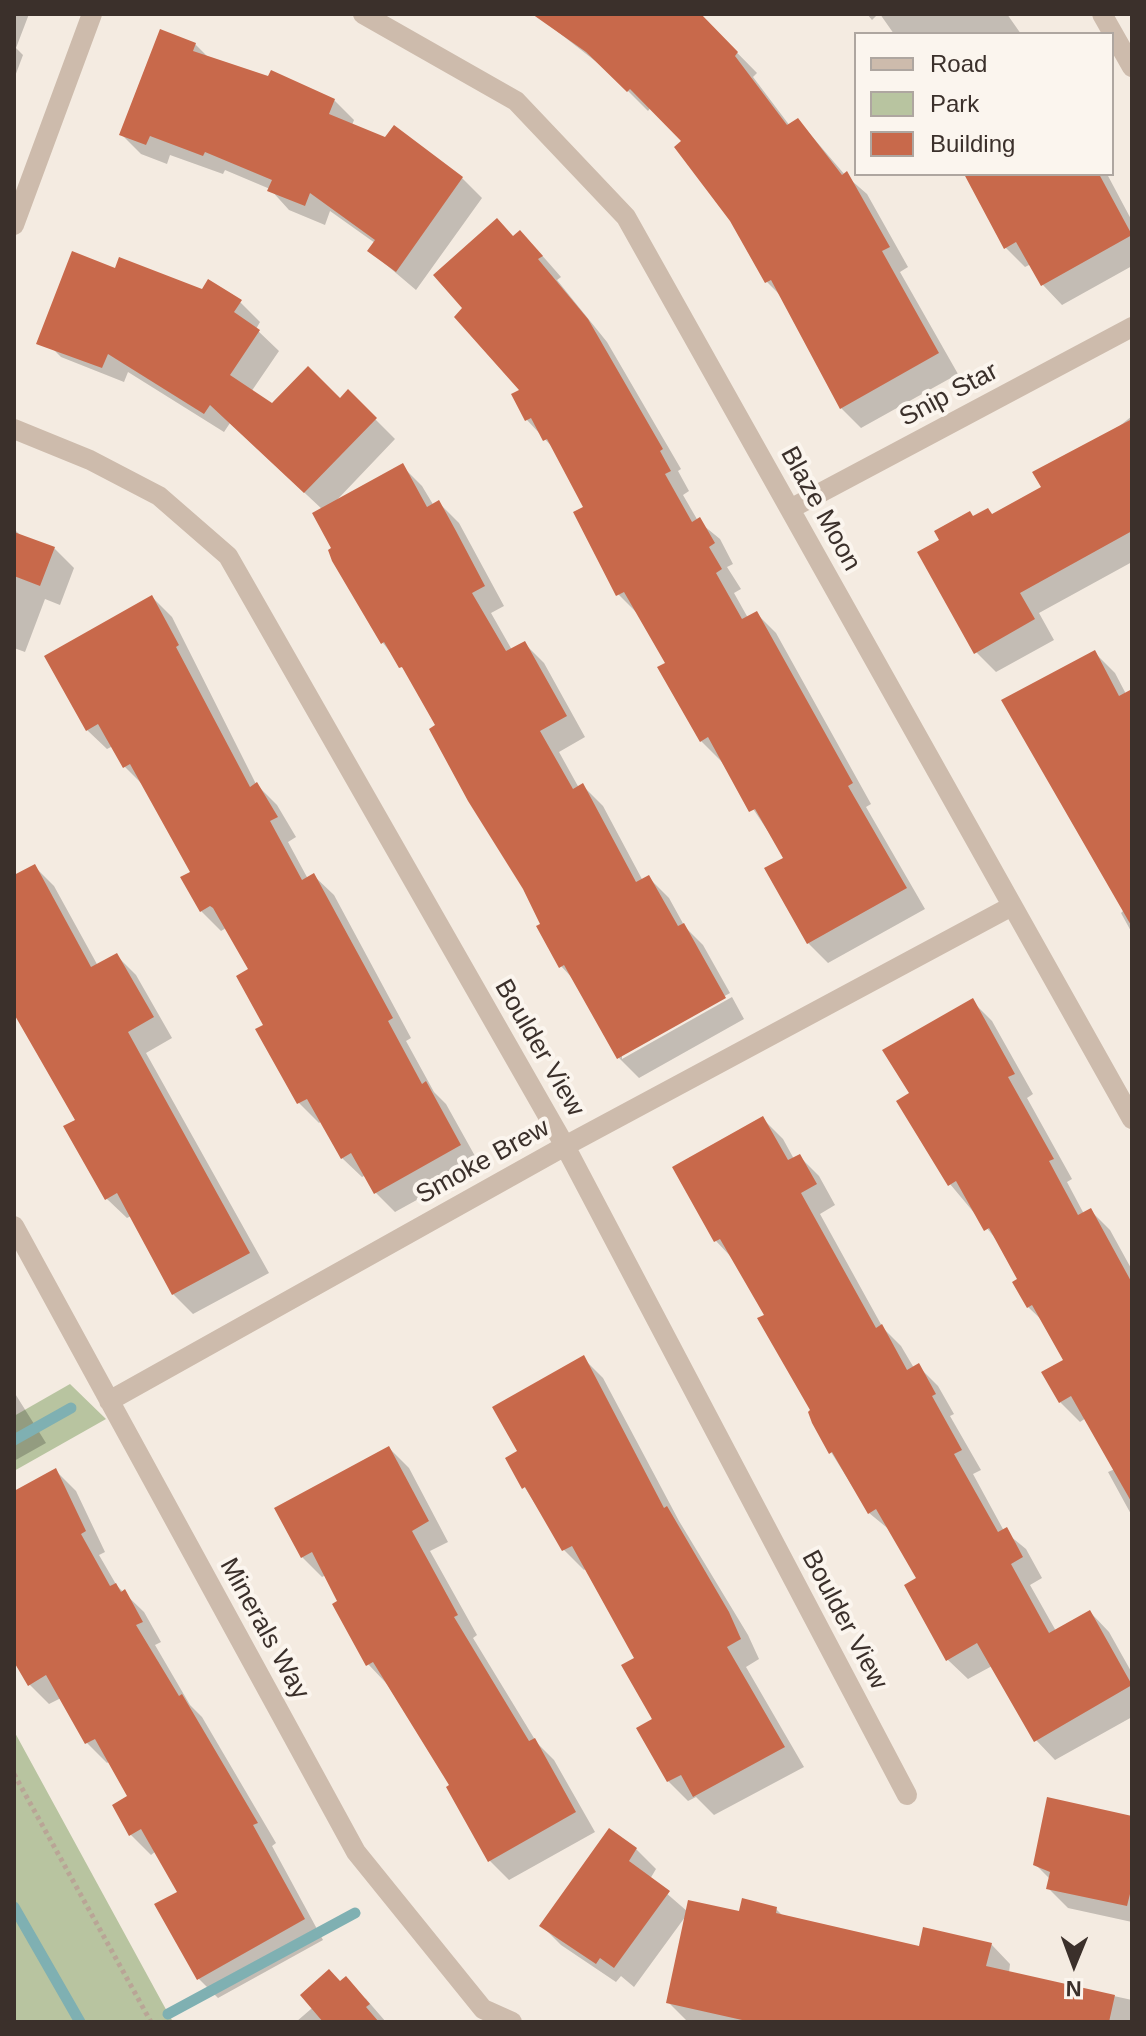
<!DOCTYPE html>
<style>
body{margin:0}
#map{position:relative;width:1146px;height:2036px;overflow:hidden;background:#f4ebe1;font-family:Helvetica,sans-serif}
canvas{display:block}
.frame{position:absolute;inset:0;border:16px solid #3b302b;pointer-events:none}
.legend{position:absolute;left:854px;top:32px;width:260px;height:144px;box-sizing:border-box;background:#fbf5ee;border:2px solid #aea6a0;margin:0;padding:10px 14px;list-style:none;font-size:24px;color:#3b302b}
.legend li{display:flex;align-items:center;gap:16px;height:40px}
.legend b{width:40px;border:2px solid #aea6a0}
.north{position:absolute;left:1034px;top:1924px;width:80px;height:80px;-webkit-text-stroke:6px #fbf5ee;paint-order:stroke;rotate:181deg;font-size:22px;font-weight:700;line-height:32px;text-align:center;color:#3b302b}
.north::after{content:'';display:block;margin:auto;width:28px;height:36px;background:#3b302b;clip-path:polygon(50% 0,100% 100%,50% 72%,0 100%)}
</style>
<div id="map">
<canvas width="1146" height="2036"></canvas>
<div class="frame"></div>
<ul class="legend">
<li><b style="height:10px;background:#cdbbac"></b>Road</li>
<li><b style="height:22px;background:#b8c4a0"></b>Park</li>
<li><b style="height:22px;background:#c8694b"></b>Building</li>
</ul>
<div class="north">N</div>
</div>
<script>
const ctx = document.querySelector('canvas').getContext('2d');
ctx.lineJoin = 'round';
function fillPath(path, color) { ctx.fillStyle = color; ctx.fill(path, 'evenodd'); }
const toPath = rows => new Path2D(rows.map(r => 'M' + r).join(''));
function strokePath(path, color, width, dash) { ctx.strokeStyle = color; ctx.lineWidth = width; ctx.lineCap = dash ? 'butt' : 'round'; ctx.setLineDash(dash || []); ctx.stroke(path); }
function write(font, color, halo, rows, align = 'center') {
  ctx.font = font + ' Helvetica,sans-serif'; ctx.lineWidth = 8; ctx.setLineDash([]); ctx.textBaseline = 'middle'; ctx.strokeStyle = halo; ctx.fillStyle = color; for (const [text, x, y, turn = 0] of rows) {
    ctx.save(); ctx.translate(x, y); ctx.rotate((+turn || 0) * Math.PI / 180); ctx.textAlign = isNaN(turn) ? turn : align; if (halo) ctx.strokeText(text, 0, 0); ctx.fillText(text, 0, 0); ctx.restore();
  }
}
fillPath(toPath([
 [70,1384,106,1419,14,1471,14,1416],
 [14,1731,163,2004,173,2022,14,2022]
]), '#b8c4a0');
fillPath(toPath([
 [14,14,29,14,16,48,23,55,14,79],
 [535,14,699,14,757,73,753,77,790,126,798,120,845,175,867,194,908,267,900,272,958,374,861,428,841,408,783,298,767,282,684,141,651,107,648,111,608,71],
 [867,14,878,14,872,20],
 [880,14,1007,14,1021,34,894,34],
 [195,44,209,58,334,100,354,120,352,125,462,178,482,198,416,290,370,251,375,243,330,211,325,225,289,210,270,189,225,170,223,174,170,155,167,164,141,154,121,134],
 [965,174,1107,174,1132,221,1132,266,1062,305,1043,285,1031,264,1025,267,1005,247],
 [514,238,540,253,561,277,557,280,607,342,681,469,678,471,689,491,683,495,698,521,720,539,733,564,727,567,741,589,734,593,748,618,756,613,776,633,871,804,866,807,925,909,828,963,808,943,786,858,721,761,701,741,667,664,638,614,618,594,586,507,556,451,527,420,513,395,522,390],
 [116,271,240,302,260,322,256,329,279,351,251,392,272,405,340,400,348,392,395,439,335,502,402,466,422,486,434,506,439,503,459,523,504,606,491,613,512,650,524,643,544,663,585,737,559,752,579,788,583,786,603,806,643,881,649,878,669,898,685,927,703,945,730,993,622,1054,622,1059,732,997,744,1019,639,1078,619,1058,575,981,561,966,543,925,409,676,383,643,334,560,323,510,230,423,224,432,128,372,124,382,61,357,41,337],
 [1132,416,1132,562,1039,613,1054,640,996,672,976,652,974,517,993,516,1043,488],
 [14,529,22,537,54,548,74,568,60,605,45,599,25,652,14,648],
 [152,597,172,617,256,784,277,805,296,837,288,842,308,879,314,876,334,895,411,1038,406,1041,434,1092,446,1104,480,1165,395,1212,375,1192,366,1175,362,1177,342,1158,322,1121,319,1123,299,1103,258,1030,266,1026,250,970,226,928,221,931,201,911,193,872,146,788,125,767,113,746,107,749,87,730],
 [1095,653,1115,673,1126,694,1132,691,1132,933,1121,913,1124,910],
 [34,866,54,886,98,966,116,955,136,975,172,1038,146,1053,269,1273,193,1314,173,1294,131,1216,127,1218,107,1199,77,1120,14,1010,14,878],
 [972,1001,992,1021,1033,1094,1027,1098,1072,1179,1067,1182,1084,1214,1090,1210,1110,1230,1132,1270,1132,1516,1108,1472,1115,1469,1086,1418,1080,1422,1060,1402,1066,1360,1045,1323,1028,1307,1020,1280,1001,1245,950,1184,911,1094],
 [763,1119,783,1139,794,1159,799,1156,819,1176,835,1205,820,1214,883,1328,901,1346,914,1368,918,1366,938,1386,954,1414,950,1416,981,1470,973,1474,1004,1531,1026,1549,1042,1578,1030,1585,1056,1631,1090,1612,1109,1632,1132,1673,1132,1717,1055,1760,1036,1740,992,1666,968,1679,948,1660,919,1579,891,1531,869,1513,831,1452,767,1315,734,1260,716,1241],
 [583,1358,603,1378,679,1521,748,1635,759,1659,746,1667,804,1767,714,1815,696,1797,688,1801,668,1781,636,1659,587,1568,584,1570,564,1550,507,1459,520,1452],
 [14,1392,46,1443,14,1461],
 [389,1448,409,1468,448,1542,430,1551,477,1635,473,1638,537,1743,554,1760,595,1832,509,1880,489,1860,452,1786,387,1684,368,1664,326,1575,322,1577,302,1557],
 [56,1471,76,1491,105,1552,99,1555,117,1586,144,1612,161,1642,155,1645,190,1705,202,1717,276,1843,272,1846,323,1940,218,1998,199,1979,179,1893,156,1851,151,1855,131,1835,130,1797,110,1761,107,1763,87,1743,61,1698,49,1704,29,1684,14,1657,14,1493],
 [1132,1818,1132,1922,1068,1908,1048,1888,1050,1879,1035,1864],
 [636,1849,656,1869,650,1879,688,1912,740,1913,776,1909,784,1917,921,1948,991,1944,1010,1964,1009,1973,1132,2000,1132,2022,688,2022,668,2002,688,1913,634,1987,621,1976,616,1982,561,1945,541,1925],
 [341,1983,366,1999,386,2022,296,2022]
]), '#0003');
strokePath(toPath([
 [14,1440,71,1408],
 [14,1907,80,2022],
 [168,2014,355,1913]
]), '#7fb0b2', 11);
fillPath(toPath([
 [532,14,701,14,738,52,735,56,787,125,798,118,842,175,847,171,890,247,882,251,939,353,840,409,771,280,765,283,730,221,674,147,681,141,630,89,627,92,586,52],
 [160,29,196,43,193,51,268,76,271,70,335,99,329,114,385,137,394,125,463,177,396,272,367,251,375,240,310,193,305,206,267,191,272,180,205,152,203,156,150,136,146,145,119,135],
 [964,174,1099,174,1132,235,1041,286,1016,242,1004,249],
 [497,218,513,236,520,230,543,256,538,259,588,319,663,449,660,451,671,471,665,474,692,522,700,517,715,543,709,547,722,569,716,573,742,619,757,611,853,783,848,786,907,888,807,944,764,868,783,858,755,809,749,812,708,737,700,742,657,667,665,663,624,592,616,596,573,512,583,507,547,439,543,441,531,418,525,421,511,394,519,390,454,317,462,308,433,275],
 [72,251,115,268,119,257,202,289,208,279,242,300,234,312,260,330,230,375,272,403,308,366,340,398,348,389,377,418,304,493,210,405,204,414,108,354,102,368,36,344],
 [1132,419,1132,531,1020,593,1035,619,974,654,917,552,939,540,934,531,970,511,973,516,988,508,992,514,1041,487,1032,472],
 [403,463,427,507,439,500,456,531,485,586,472,593,506,651,525,641,567,716,540,731,573,789,583,783,636,882,649,875,678,926,684,923,726,998,617,1059,564,965,559,968,536,926,540,924,523,889,468,801,429,729,435,725,402,667,399,668,384,642,381,644,332,561,328,550,331,548,312,513],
 [14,532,55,547,40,586,14,576],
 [152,595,179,645,176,647,250,787,257,782,278,817,270,821,302,880,314,873,393,1018,388,1021,422,1084,426,1081,461,1145,374,1194,351,1153,341,1159,307,1099,297,1104,255,1029,263,1025,236,976,248,969,213,908,210,906,200,912,180,877,190,872,130,764,123,768,98,724,86,731,44,656],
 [1095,650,1119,696,1132,689,1132,927,1001,700],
 [35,864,91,967,117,953,154,1017,128,1032,250,1253,172,1295,117,1193,105,1200,63,1126,75,1120,14,1014,14,875],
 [973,998,1015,1074,1008,1077,1054,1159,1049,1161,1078,1215,1091,1208,1132,1283,1132,1503,1071,1396,1059,1403,1041,1372,1063,1360,1032,1305,1027,1308,1012,1282,1017,1279,989,1228,984,1231,956,1181,948,1186,896,1101,909,1093,882,1050],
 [763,1116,788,1160,800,1154,817,1184,801,1193,876,1328,882,1324,907,1370,919,1363,936,1394,932,1396,962,1450,954,1454,998,1532,1007,1527,1023,1557,1011,1564,1049,1633,1090,1610,1132,1685,1034,1742,977,1643,946,1661,904,1585,916,1578,876,1509,868,1514,832,1452,829,1454,812,1423,808,1412,810,1410,757,1318,764,1315,720,1239,714,1242,672,1167],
 [584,1355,664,1508,667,1506,729,1612,741,1639,727,1647,785,1747,693,1797,681,1775,667,1782,636,1728,652,1719,621,1665,634,1658,572,1546,562,1551,525,1487,522,1489,505,1458,517,1451,492,1407],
 [389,1446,429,1521,412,1531,458,1615,454,1617,529,1741,535,1738,576,1812,488,1862,446,1787,449,1785,373,1662,366,1666,332,1604,337,1601,312,1552,301,1558,274,1508],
 [56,1468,86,1531,81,1534,110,1586,116,1583,121,1592,125,1589,143,1622,136,1625,179,1696,182,1694,258,1823,253,1825,305,1919,197,1980,154,1904,177,1892,141,1829,129,1836,112,1805,127,1796,95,1739,85,1744,46,1675,28,1686,14,1662,14,1491],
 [1047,1797,1132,1816,1132,1886,1127,1906,1046,1889,1050,1872,1033,1865],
 [609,1828,637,1848,629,1861,670,1891,614,1968,600,1958,596,1964,539,1926],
 [742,1898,777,1907,776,1913,919,1946,923,1927,992,1943,986,1966,1115,1995,1109,2022,751,2022,666,2003,688,1900,739,1911],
 [329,1969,340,1981,346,1976,370,2004,366,2007,379,2022,323,2022,300,1995]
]), '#c8694b');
strokePath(toPath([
 [14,1774,151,2022]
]), '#b9a596', 5, [4, 4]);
strokePath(toPath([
 [363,14,516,101,626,217,1132,1119],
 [1102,14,1132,67],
 [14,225,92,14],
 [14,429,90,460,159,496,228,556,565,1146,907,1795],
 [790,509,1132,327],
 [14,1226,356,1852,483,2009,512,2022],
 [109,1401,565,1146,1012,906]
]), '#cdbbac', 20);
write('26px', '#3b302b', '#fbf5ee', [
 ["Snip Star",949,395,-28],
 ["Blaze Moon",820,509,61],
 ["Boulder View",539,1048,60],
 ["Smoke Brew",483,1162,-29],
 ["Boulder View",844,1620,62],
 ["Minerals Way",264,1629,61]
]);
</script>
